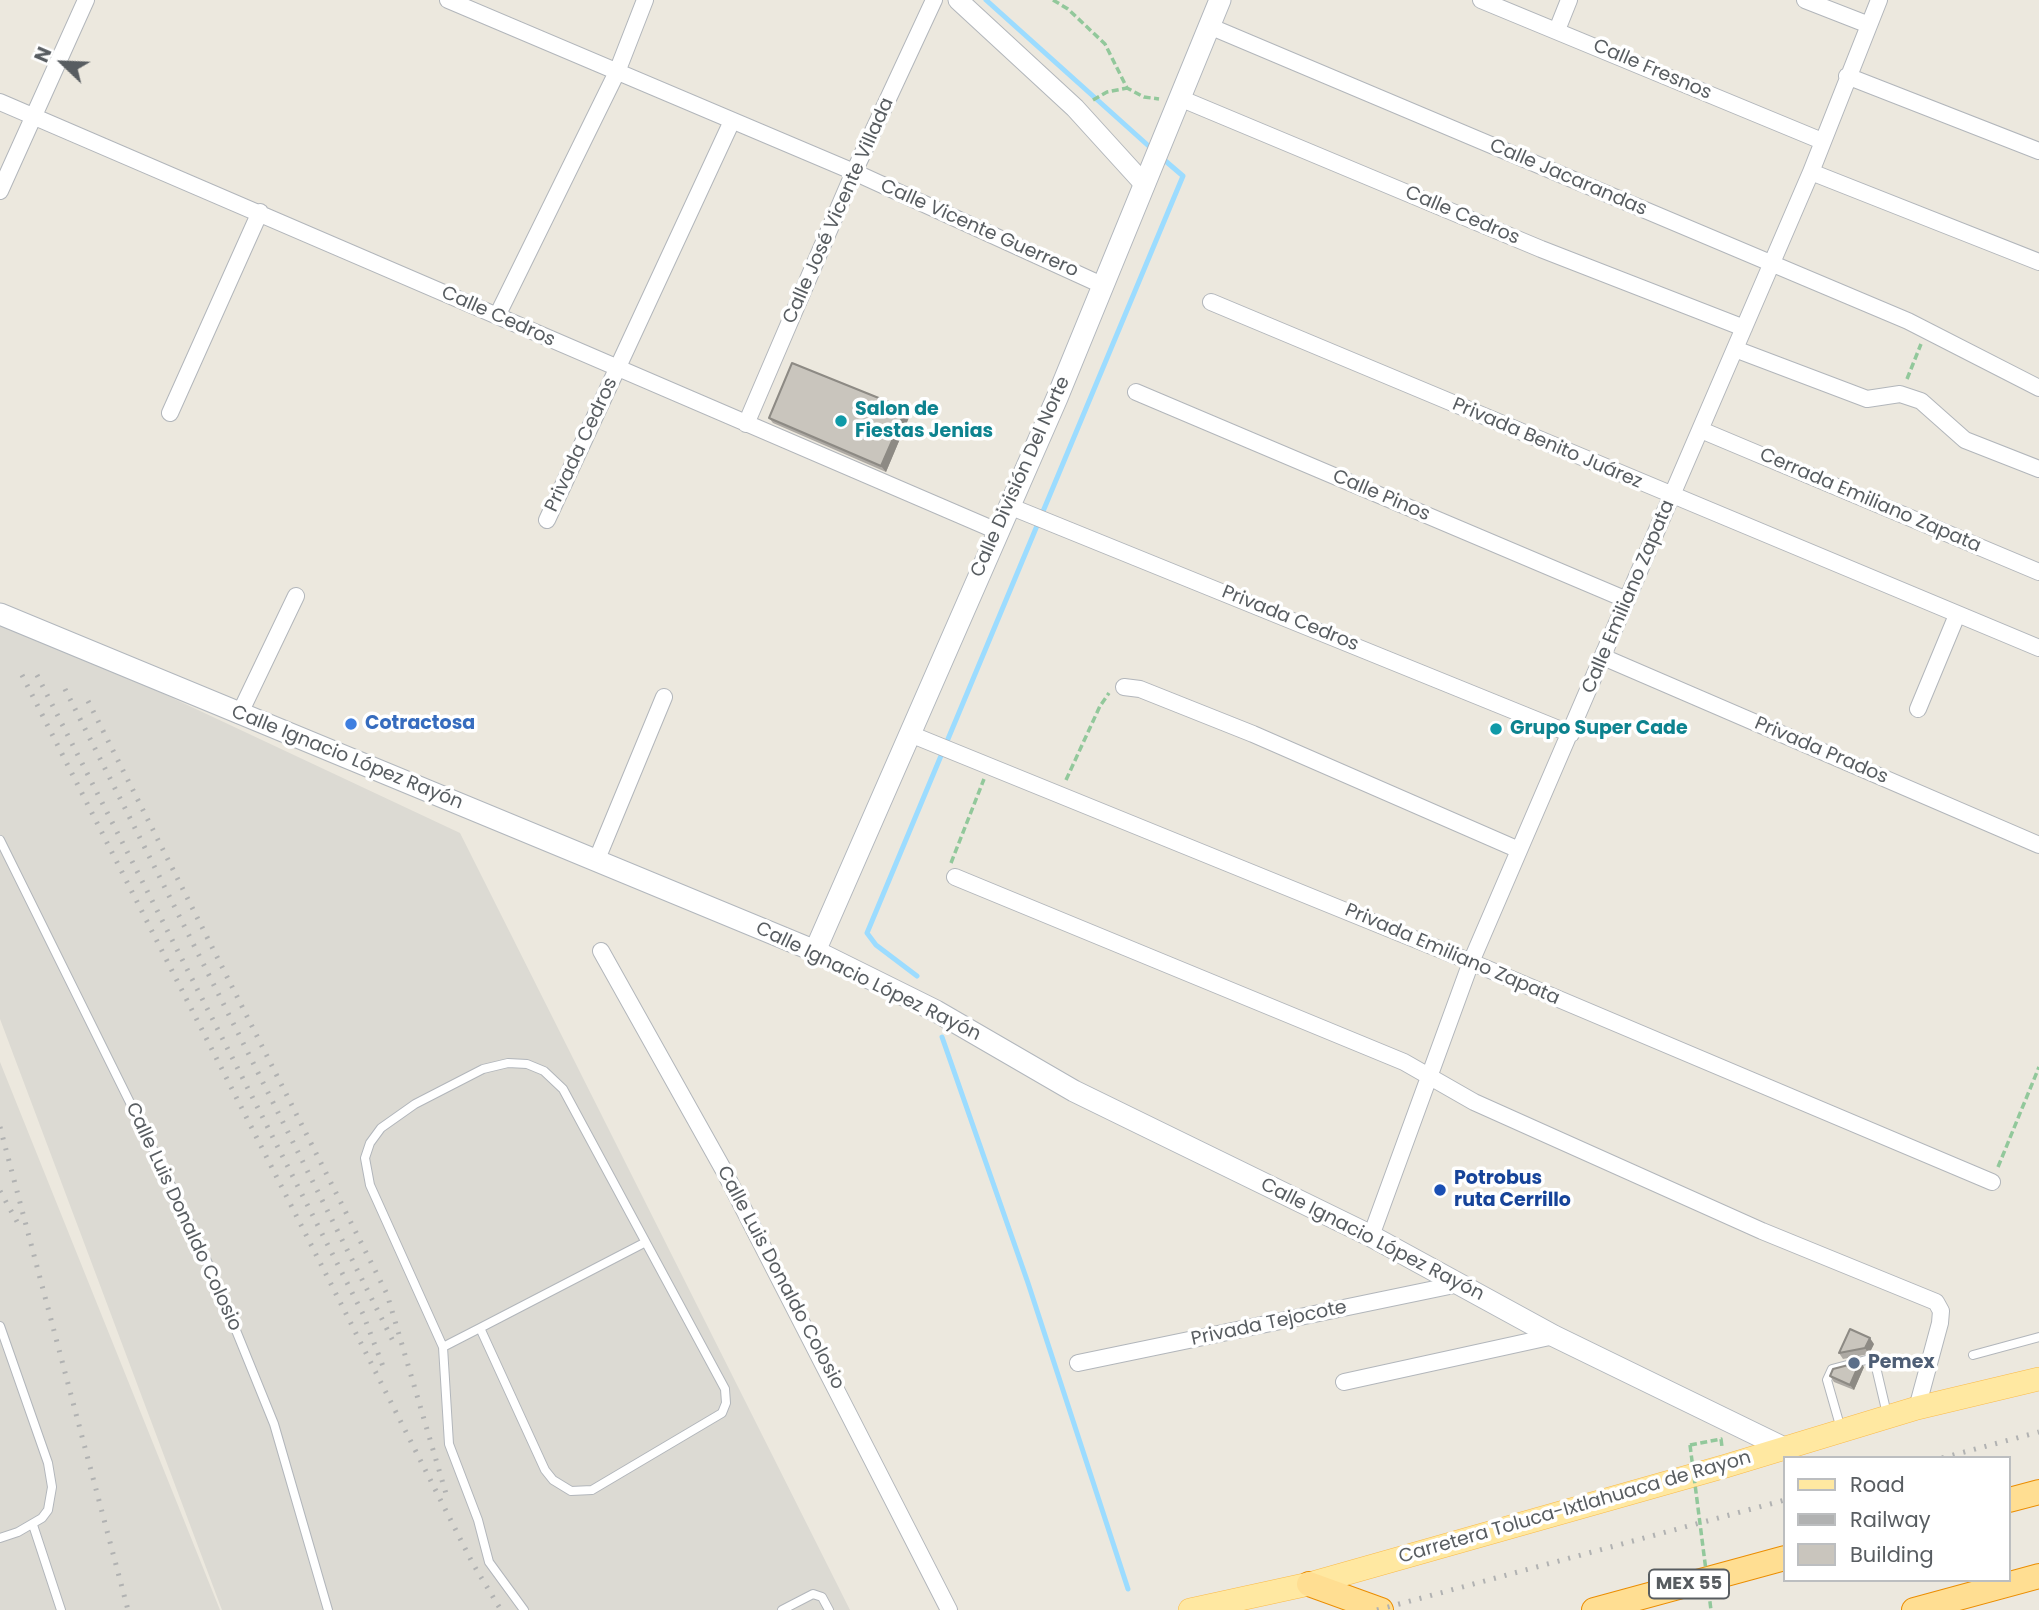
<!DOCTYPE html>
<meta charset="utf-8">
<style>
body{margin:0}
#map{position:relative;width:2039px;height:1610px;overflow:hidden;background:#ece8de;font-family:Poppins,sans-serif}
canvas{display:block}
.legend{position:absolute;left:1783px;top:1456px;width:228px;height:126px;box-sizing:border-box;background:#fff;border:2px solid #bcbec0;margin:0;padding:9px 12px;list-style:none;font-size:21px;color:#585d61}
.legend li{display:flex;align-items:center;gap:14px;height:35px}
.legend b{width:35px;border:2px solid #bcbec0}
.north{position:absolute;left:28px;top:28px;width:70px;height:70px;-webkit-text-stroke:5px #fff;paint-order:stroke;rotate:293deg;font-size:19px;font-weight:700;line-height:28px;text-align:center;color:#585d61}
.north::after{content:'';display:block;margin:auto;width:24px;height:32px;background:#585d61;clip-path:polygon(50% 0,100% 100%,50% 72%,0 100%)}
</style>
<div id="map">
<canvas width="2039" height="1610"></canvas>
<ul class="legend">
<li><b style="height:9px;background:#ffe8a1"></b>Road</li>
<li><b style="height:9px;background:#b1b2b2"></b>Railway</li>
<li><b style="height:19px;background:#c9c5bd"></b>Building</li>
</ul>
<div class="north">N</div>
</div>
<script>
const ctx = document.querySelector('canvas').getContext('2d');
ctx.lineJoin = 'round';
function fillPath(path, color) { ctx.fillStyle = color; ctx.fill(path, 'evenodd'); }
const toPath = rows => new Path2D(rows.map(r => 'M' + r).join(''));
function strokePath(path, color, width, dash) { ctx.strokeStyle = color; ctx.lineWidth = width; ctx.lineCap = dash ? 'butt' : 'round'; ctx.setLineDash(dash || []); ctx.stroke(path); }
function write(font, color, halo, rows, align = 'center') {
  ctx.font = font + ' Poppins,sans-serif'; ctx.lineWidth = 7; ctx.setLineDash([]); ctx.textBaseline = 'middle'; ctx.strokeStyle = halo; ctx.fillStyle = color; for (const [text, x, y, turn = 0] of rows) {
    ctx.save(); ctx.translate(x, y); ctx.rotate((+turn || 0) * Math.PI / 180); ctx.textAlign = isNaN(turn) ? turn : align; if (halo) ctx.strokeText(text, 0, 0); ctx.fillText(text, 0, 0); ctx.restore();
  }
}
fillPath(toPath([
 [0,617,460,833,850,1610,222,1610,0,1019],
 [0,1062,220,1610,0,1610]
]), '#dcdad3');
strokePath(toPath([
 [986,0,1152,149],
 [917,976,876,945,867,933,1183,176,1162,158],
 [942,1037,1028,1283,1128,1589]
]), '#9cdcff', 5);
const service = toPath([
 [0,840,199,1242,233,1323,274,1424,328,1610],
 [0,1326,48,1463,52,1487,48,1510,42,1518,18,1532,0,1538],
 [480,1328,644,1243],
 [443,1347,480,1328,545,1470,553,1480,571,1491,592,1490,722,1413,726,1403,725,1389,563,1089,544,1071,527,1064,508,1063,483,1069,415,1104,381,1128,370,1143,365,1158,370,1185,443,1347,449,1444,478,1520,489,1562,524,1610],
 [1973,1355,2039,1337],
 [1841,1429,1827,1380,1832,1369,1866,1360,1875,1363,1887,1414],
 [33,1525,61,1610],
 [782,1610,813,1594,822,1597,829,1610]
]);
const minor = toPath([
 [448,0,854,172,1104,286],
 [1481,0,1822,141],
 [1805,0,1869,25],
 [1209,26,1908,321,2039,388],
 [1557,30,1569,0],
 [1847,76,2039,151],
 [1182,99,1541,249,1744,328],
 [0,102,997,531],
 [1811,172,2039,262],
 [0,191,86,0],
 [1211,302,2039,648],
 [497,316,617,72,645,0],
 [1735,349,1867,399,1900,394,1921,401,1965,440,2039,469],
 [1136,392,1627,600],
 [170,413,260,212],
 [746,424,854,172,934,0],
 [1701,430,2039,572],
 [1009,506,1571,734],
 [547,520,732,121],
 [1603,657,2039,845],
 [1124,687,1140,689,1253,734,1519,850],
 [1918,709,1957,615],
 [239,715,296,596],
 [910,734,1471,962,1992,1182],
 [597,859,664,697],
 [955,877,1404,1062,1474,1102,1762,1231,1936,1302,1941,1311,1940,1323,1917,1408],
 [601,951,723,1169,949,1610],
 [1371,1236,1471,962,1811,172,1879,0],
 [1078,1363,1459,1284],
 [1344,1382,1554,1336]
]);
const tertiary = toPath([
 [958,0,1075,108,1145,185]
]);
const secondary = toPath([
 [0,614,815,951,936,1011,1074,1091,1371,1236,1554,1336,1782,1447],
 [815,951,1057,398,1220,0]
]);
const primary = toPath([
 [1190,1610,1309,1584,1726,1466,1917,1408,2039,1379]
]);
const trunk = toPath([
 [2009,1500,2039,1492],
 [1309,1584,1381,1610],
 [1594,1610,1785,1558],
 [1914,1610,2039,1576]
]);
strokePath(service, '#b2b6bb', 10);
strokePath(minor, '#b2b6bb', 18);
strokePath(tertiary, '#b2b6bb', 21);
strokePath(secondary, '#b2b7bd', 23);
strokePath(primary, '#faba49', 24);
strokePath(trunk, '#eb8d00', 26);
strokePath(toPath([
 [1053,0,1068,9,1105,44,1127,88,1144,97,1159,99],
 [1093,100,1107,92,1127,88],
 [1907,379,1921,344],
 [1066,780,1100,706,1109,693],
 [951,863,984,779],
 [1998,1167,2039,1067],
 [1690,1445,1721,1439,1722,1447]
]), '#92c89b', 3.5, [7, 3.5]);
strokePath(service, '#fff', 8);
strokePath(minor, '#fff', 16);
strokePath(tertiary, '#fff', 19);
strokePath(secondary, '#fff', 21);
strokePath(primary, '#ffe8a1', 23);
strokePath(trunk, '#ffde92', 24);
strokePath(toPath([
 [22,675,473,1564,501,1610],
 [37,675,363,1314,384,1369],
 [65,689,395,1345],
 [88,701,387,1294,447,1497],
 [0,1127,128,1610],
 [0,1191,20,1227],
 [1942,1458,2039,1432],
 [1377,1610,1785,1500]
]), '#b1b2b2', 5, [2, 9]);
strokePath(toPath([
 [1690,1445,1711,1610]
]), '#92c89b', 3.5, [7, 3.5]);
fillPath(toPath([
 [910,415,886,472,773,423,769,418],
 [1874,1344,1869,1354,1843,1359,1839,1353],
 [1864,1367,1854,1390,1834,1382,1830,1376]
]), '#ada9a3');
fillPath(toPath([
 [906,409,910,415,886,472,881,466],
 [1870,1338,1874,1344,1869,1354,1865,1348],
 [1860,1362,1864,1367,1854,1390,1850,1385]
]), '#8d8a84');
const building = toPath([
 [792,363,906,409,881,466,769,418,792,363],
 [1850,1329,1870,1338,1865,1348,1839,1353,1850,1329],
 [1860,1362,1850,1385,1830,1376,1833,1369,1860,1362]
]);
fillPath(building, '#c9c5bd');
strokePath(building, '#8d8a84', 2);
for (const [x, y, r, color] of [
 [841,421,7,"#0f9aa8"],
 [351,724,7,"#3f7fe0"],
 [1496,729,7,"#0f9aa8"],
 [1440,1190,7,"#1a4fb4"],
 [1854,1363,7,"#5c6f8a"]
]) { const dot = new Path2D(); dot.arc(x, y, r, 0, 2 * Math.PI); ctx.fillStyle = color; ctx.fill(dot); strokePath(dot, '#fff', 2.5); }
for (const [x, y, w] of [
 [1689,1584,80]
]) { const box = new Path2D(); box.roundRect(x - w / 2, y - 14.5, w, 29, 5); ctx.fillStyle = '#fff'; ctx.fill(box); strokePath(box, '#585d61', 2); }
write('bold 18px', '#585d61', null, [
 ["MEX 55",1689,1584]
]);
write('19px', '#585d61', '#fff', [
 ["Calle Fresnos",1652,70,23],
 ["Calle Jacarandas",1568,178,23],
 ["Calle José Vicente Villada",839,211,-66],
 ["Calle Cedros",1462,216,23],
 ["Calle Vicente Guerrero",979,229,24],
 ["Calle Cedros",498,317,24],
 ["Privada Benito Juárez",1547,444,23],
 ["Privada Cedros",582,445,-65],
 ["Calle División Del Norte",1021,477,-66],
 ["Calle Pinos",1381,496,23],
 ["Cerrada Emiliano Zapata",1870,501,23],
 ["Calle Emiliano Zapata",1629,597,-67],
 ["Privada Cedros",1290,619,22],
 ["Privada Prados",1821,751,23],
 ["Calle Ignacio López Rayón",347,758,22],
 ["Privada Emiliano Zapata",1452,955,23],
 ["Calle Ignacio López Rayón",868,982,26],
 ["Calle Luis Donaldo Colosio",183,1217,65],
 ["Calle Ignacio López Rayón",1372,1240,27],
 ["Calle Luis Donaldo Colosio",780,1278,62],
 ["Privada Tejocote",1269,1324,-12],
 ["Carretera Toluca-Ixtlahuaca de Rayon",1575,1508,-16]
]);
write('bold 19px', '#0d838f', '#fff', [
 ["Salon de",855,410],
 ["Fiestas Jenias",855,432],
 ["Grupo Super Cade",1510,729]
], 'left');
write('bold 19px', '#366cbe', '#fff', [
 ["Cotractosa",365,724]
], 'left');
write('bold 19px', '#164399', '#fff', [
 ["Potrobus",1454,1179],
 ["ruta Cerrillo",1454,1201]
], 'left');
write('bold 19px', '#4e5e75', '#fff', [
 ["Pemex",1868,1363]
], 'left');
</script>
